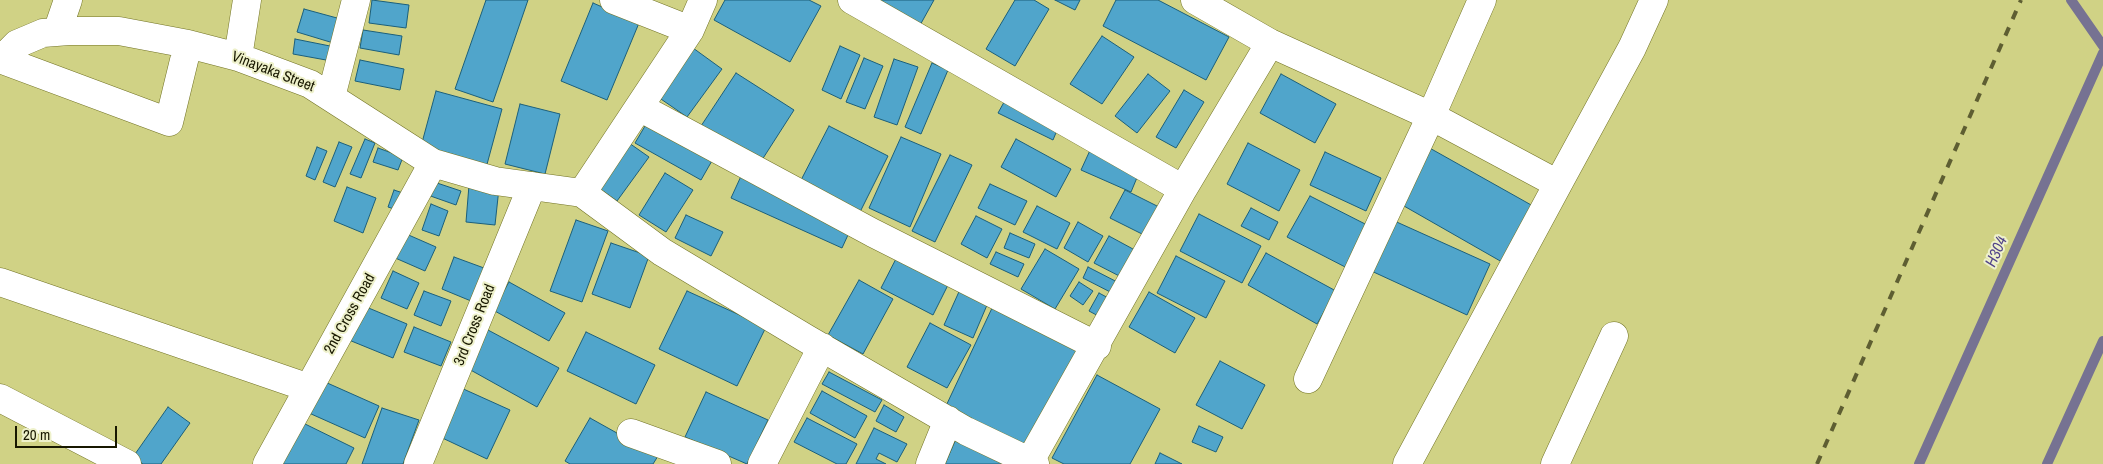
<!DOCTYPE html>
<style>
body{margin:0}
#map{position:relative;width:2103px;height:464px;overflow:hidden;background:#d0d285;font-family:"Archivo Narrow",sans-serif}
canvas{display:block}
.scale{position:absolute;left:15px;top:426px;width:102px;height:22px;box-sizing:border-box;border:2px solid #181800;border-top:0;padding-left:6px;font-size:15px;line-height:18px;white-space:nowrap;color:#181800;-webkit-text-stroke:4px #eef1cb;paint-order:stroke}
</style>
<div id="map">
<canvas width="2103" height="464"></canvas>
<div class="scale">20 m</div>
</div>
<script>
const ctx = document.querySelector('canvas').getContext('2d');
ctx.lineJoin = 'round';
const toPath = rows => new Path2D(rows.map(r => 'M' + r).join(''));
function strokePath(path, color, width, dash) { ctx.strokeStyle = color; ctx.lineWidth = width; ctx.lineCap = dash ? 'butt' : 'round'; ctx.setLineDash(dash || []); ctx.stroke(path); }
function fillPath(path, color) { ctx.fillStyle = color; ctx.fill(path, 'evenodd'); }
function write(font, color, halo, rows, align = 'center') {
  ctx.font = font + ' "Archivo Narrow",sans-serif'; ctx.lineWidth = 4; ctx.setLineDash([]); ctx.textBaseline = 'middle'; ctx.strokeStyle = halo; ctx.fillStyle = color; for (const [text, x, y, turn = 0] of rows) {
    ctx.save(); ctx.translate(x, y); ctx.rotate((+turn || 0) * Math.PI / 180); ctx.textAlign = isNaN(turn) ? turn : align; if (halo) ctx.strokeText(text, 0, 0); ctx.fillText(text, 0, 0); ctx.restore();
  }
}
strokePath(toPath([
 [2071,0,2103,46],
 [1919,464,2103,53],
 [2047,464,2103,341]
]), '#767292', 10);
const building = toPath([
 [372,0,409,5,406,28,369,23,372,0],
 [486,0,528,0,493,102,455,89,486,0],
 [725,0,809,0,821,6,790,62,714,20,725,0],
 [880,0,934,0,919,27,878,3,880,0],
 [1015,0,1034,0,1049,9,1015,66,986,49,1015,0],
 [1055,0,1080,0,1075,10,1055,0],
 [1116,0,1158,0,1229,37,1206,80,1103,26,1116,0],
 [593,3,639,23,607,100,561,81,593,3],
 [304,9,348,21,340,45,297,32,304,9],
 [363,30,402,36,399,55,360,48,363,30],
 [1102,36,1134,57,1102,104,1070,84,1102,36],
 [295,39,340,48,337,62,293,54,295,39],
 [840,46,860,55,841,99,822,90,840,46],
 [693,48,722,69,687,117,658,97,693,48],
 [864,58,883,66,865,109,846,102,864,58],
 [894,59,918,67,897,125,874,117,894,59],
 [360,60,404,69,400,90,355,81,360,60],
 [932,63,948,70,921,134,905,127,932,63],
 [736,73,794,110,760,163,701,126,736,73],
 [1148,74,1170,91,1137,133,1115,116,1148,74],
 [1281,74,1336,104,1315,143,1260,113,1281,74],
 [1184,90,1204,102,1176,148,1156,137,1184,90],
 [436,91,502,109,486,168,420,150,436,91],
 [1008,95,1060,123,1053,140,998,113,1008,95],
 [520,104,560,114,545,174,505,164,520,104],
 [648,121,713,159,701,180,635,143,648,121],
 [829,126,888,156,860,212,800,182,829,126],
 [901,137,941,154,910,227,869,208,901,137],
 [365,139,375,143,361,178,350,174,365,139],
 [1016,139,1071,169,1056,197,1001,167,1016,139],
 [339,142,352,147,335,187,323,182,339,142],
 [629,143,649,157,617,201,597,187,629,143],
 [1248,143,1300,170,1279,211,1227,184,1248,143],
 [1092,146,1141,168,1131,192,1081,170,1092,146],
 [1426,146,1533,206,1502,262,1397,202,1426,146],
 [317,147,327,151,315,180,306,176,317,147],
 [378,148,403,157,398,170,373,162,378,148],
 [1325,152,1381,178,1366,211,1310,185,1325,152],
 [950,155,972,165,935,242,912,231,950,155],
 [665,173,693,190,666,232,639,215,665,173],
 [742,174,853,224,842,248,731,198,742,174],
 [428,180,461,191,456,205,422,193,428,180],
 [990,184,1027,201,1015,225,978,208,990,184],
 [469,185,499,188,495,225,466,222,469,185],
 [347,187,376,198,363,233,334,221,347,187],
 [394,190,403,193,397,210,388,207,394,190],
 [1125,190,1165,210,1150,238,1110,218,1125,190],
 [1310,196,1373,228,1351,270,1287,237,1310,196],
 [431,204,448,211,439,236,422,230,431,204],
 [1037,206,1070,223,1057,249,1023,232,1037,206],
 [1251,208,1278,222,1269,240,1241,226,1251,208],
 [1199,214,1261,246,1242,283,1180,251,1199,214],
 [686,215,723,232,711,256,675,238,686,215],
 [976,216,1002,229,987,258,961,244,976,216],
 [1390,219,1490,264,1467,315,1367,269,1390,219],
 [576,220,608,231,582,302,550,291,576,220],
 [1078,222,1103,236,1088,262,1064,248,1078,222],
 [404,233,436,247,425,271,393,257,404,233],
 [1010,233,1035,244,1029,258,1004,248,1010,233],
 [1109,236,1144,255,1129,281,1094,263,1109,236],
 [611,243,649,256,630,308,592,294,611,243],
 [1045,249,1079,269,1055,309,1021,289,1045,249],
 [900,251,952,277,933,315,881,288,900,251],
 [996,252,1024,264,1018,277,990,264,996,252],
 [1266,253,1336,291,1317,324,1248,285,1266,253],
 [1176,256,1225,281,1206,318,1157,293,1176,256],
 [454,257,484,268,471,301,442,289,454,257],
 [1088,267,1125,286,1120,297,1083,278,1088,267],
 [393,271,419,283,407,309,381,298,393,271],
 [859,280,893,299,863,354,828,335,859,280],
 [509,282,565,313,549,341,493,310,509,282],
 [1079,282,1093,291,1083,305,1070,296,1079,282],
 [962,285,990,298,973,338,944,325,962,285],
 [424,291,451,301,441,326,414,315,424,291],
 [687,291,766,327,737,386,659,349,687,291],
 [1149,292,1195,318,1175,353,1129,327,1149,292],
 [1099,293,1114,301,1104,319,1089,311,1099,293],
 [359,304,407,324,393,358,344,338,359,304],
 [993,306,1079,346,1032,448,945,408,993,306],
 [930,323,971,345,947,388,907,367,930,323],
 [414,327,451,342,441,366,404,352,414,327],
 [488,330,559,368,537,407,467,368,488,330],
 [586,332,655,365,636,404,567,371,586,332],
 [1220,361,1265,385,1242,429,1196,405,1220,361],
 [829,372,882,400,875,412,822,384,829,372],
 [1097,375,1160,409,1130,464,1064,464,1052,458,1097,375],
 [316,378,379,406,365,438,300,409,316,378],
 [459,387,510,410,487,459,436,435,459,387],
 [822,391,867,416,855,438,810,413,822,391],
 [706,392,768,420,747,464,685,437,706,392],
 [884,405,904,417,896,432,876,421,884,405],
 [168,407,190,423,161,464,143,464,133,457,168,407],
 [382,408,419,420,403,464,362,464,382,408],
 [590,418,658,456,653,464,570,464,565,461,590,418],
 [807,418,857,444,846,464,837,464,794,442,807,418],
 [301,422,354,448,346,464,281,464,301,422],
 [1199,426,1223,437,1216,452,1192,442,1199,426],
 [874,428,907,444,897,462,879,453,876,459,886,464,856,464,874,428],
 [956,439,1005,464,945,464,956,439],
 [1160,453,1182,464,1155,464,1160,453]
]);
fillPath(building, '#50a5cb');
strokePath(building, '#1b5f7b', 1);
const street = toPath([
 [614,0,690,30],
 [852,0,1183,189,1030,461],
 [1195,0,1270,43,1431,116,1558,184,1407,464],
 [57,32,68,0],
 [238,57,247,0],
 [0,59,169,122,188,44],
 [1,60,17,44,43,33,69,31,119,31,188,44,238,57,310,84,433,163,495,181,582,193,690,30,703,0],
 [331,97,356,0],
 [639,107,873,233,1097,346],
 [1558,184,1632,48,1654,0],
 [1183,189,1270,43],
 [582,193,662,252,807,339,966,431,1035,464],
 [0,282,309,388],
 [1308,379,1431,116,1482,0],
 [0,398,127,464],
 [631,433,717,464],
 [267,464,433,163],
 [418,464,532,186],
 [762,464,822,347],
 [930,464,948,420],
 [1555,464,1614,336]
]);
strokePath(street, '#727325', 29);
strokePath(street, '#fff', 28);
strokePath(toPath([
 [1817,464,2021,0]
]), '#5e5e32', 4, [9, 9]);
write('15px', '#181800', '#eef1cb', [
 ["Vinayaka Street",273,72,21],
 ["2nd Cross Road",350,314,-61],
 ["3rd Cross Road",475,325,-68]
]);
write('italic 16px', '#52448a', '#eef1cb', [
 ["H304",1997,252,-66]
]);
</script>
